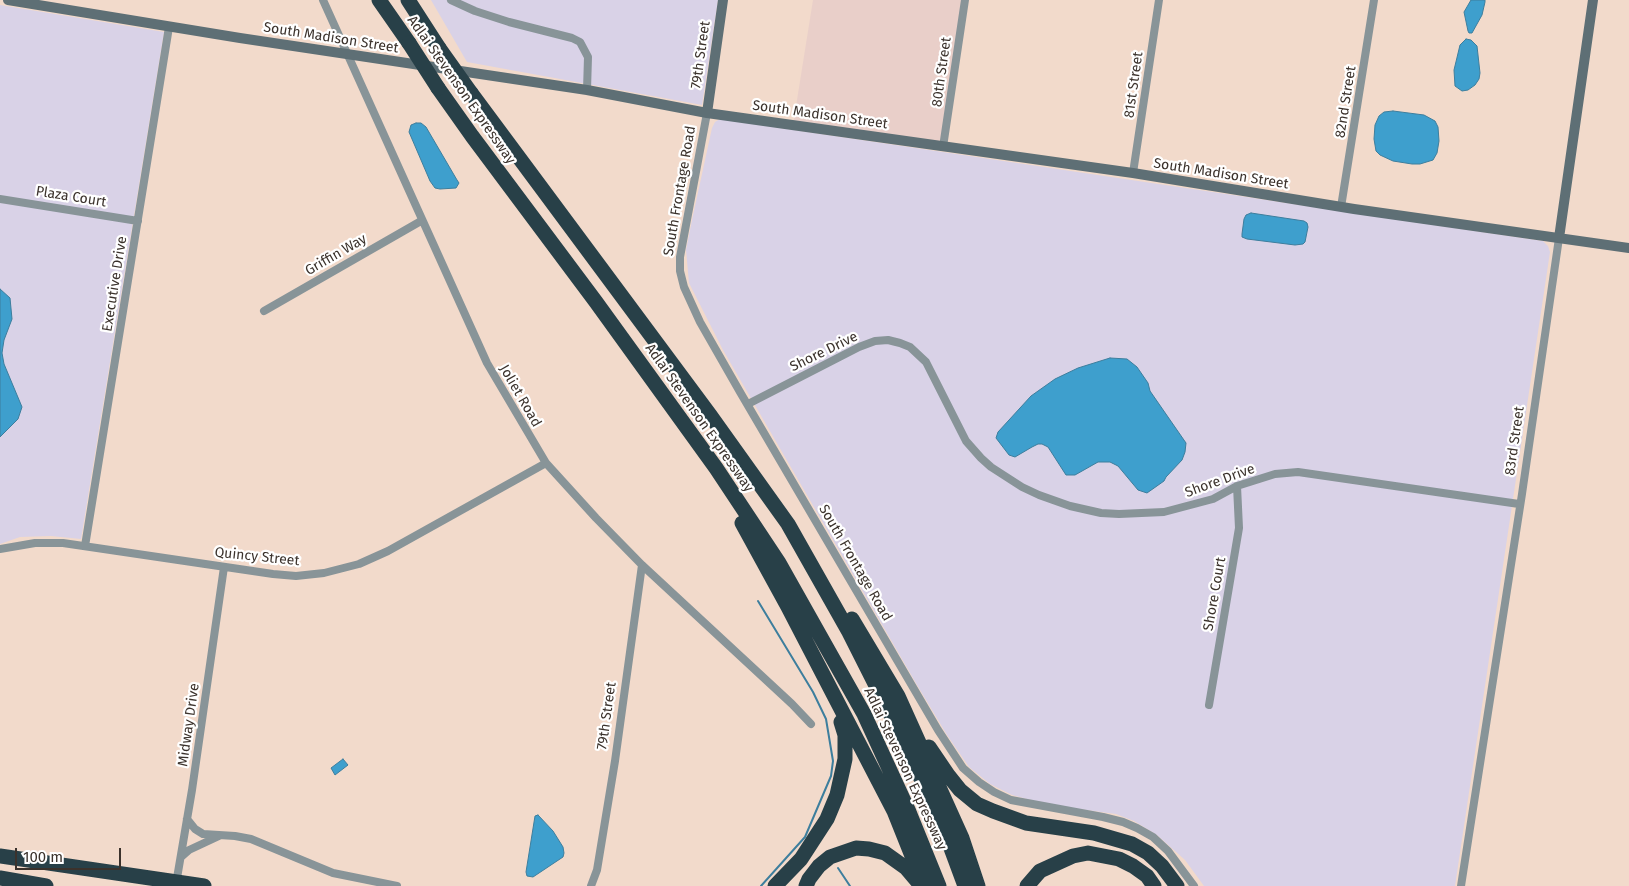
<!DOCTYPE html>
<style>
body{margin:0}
#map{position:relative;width:1629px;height:886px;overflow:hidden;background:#f2dacb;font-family:"Fira Sans",sans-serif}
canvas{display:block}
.scale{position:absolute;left:15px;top:848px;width:106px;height:22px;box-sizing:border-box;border:2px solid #3b322c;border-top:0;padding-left:6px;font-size:15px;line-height:18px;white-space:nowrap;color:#3b322c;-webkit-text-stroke:4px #fff;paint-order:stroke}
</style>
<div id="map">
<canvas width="1629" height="886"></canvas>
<div class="scale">100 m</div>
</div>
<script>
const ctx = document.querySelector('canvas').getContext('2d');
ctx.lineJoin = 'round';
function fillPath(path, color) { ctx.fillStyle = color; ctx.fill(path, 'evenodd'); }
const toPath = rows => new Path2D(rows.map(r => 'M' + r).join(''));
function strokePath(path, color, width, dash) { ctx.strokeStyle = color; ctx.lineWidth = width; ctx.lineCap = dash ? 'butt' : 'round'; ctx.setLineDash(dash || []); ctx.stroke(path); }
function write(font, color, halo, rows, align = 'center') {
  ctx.font = font + ' "Fira Sans",sans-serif'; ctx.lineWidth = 4.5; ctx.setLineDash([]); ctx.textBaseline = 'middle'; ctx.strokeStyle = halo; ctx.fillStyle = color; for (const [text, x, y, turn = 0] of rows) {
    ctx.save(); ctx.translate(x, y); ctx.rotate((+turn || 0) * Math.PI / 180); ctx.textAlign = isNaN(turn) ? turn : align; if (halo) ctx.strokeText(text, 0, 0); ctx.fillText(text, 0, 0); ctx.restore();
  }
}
fillPath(toPath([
 [431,0,718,0,702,105,467,62],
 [0,5,164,32,81,539,51,536,20,537,0,544],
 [720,119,1543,241,1548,246,1550,252,1455,886,1204,886,1185,860,1157,835,1134,821,1116,814,1049,805,1012,795,990,784,969,767,947,735,917,685,767,426,723,350,689,283,686,250,692,220,712,128,715,122]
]), '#d9d2e7');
fillPath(toPath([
 [813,0,965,0,943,147,793,125]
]), '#e9cfc9');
const water = toPath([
 [1471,0,1485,0,1485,2,1482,15,1472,33,1469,33,1468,31,1464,12,1471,0],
 [1466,39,1471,40,1477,46,1480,73,1479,79,1475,85,1468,90,1462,91,1455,86,1454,70,1460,45,1466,39],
 [1393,111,1424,115,1435,121,1438,127,1439,141,1437,153,1433,160,1420,164,1412,164,1393,161,1380,155,1376,151,1374,139,1375,125,1379,116,1384,112,1393,111],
 [416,123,421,123,426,127,457,180,459,183,456,188,440,189,435,188,430,181,409,132,411,125,416,123],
 [1251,213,1304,221,1307,223,1308,227,1305,242,1303,244,1295,245,1247,239,1242,237,1242,234,1244,219,1246,215,1251,213],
 [0,289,10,298,12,319,4,340,2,353,4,364,22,407,18,419,0,437,0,289],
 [1110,358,1127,359,1137,367,1148,383,1150,391,1186,443,1185,452,1182,460,1166,477,1164,481,1147,493,1138,490,1118,466,1110,462,1098,462,1075,475,1066,475,1048,447,1042,444,1038,444,1032,447,1015,457,1009,455,996,438,998,432,1031,396,1055,379,1078,368,1110,358],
 [343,759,348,765,335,775,331,768,343,759],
 [538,815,553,831,563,847,564,853,563,857,533,877,527,876,526,872,535,816,538,815]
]);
fillPath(water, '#3e9fcd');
strokePath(water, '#3d7e9d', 1);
strokePath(toPath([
 [758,601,813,692,826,719,833,761,831,776,805,837,761,886],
 [838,868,850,886]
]), '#3d7e9d', 2);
strokePath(toPath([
 [323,0,487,363,546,463,596,518,642,565,792,704,811,724],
 [451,0,475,11,509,22,572,38,580,42,588,57,587,90],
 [707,113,680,257,680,271,684,287,700,322,740,392,938,730,963,768,979,782,994,792,1011,800,1103,817,1123,822,1137,828,1153,837,1168,851,1194,886],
 [943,147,965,0],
 [1133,173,1159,0],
 [0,199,138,221],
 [1341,207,1374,0],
 [264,311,421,221],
 [748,404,859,347,875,341,888,340,900,343,910,347,926,362,966,441,981,458,991,467,1022,487,1039,495,1070,506,1101,513,1119,514,1164,512,1213,499,1237,486,1275,474,1298,472,1519,504],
 [85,546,169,27],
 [0,549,35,543,63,543,273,574,296,576,324,573,359,564,388,551,546,463],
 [1209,705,1239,528,1237,486],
 [187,819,195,829,203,834,235,836,251,839,333,873,397,886],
 [181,857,189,850,219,836],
 [176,884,192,790,224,567],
 [591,886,597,870,615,761,642,565],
 [1461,886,1522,494,1559,238]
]), '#889498', 8);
strokePath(toPath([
 [8,0,240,38,587,90,707,113,1133,173,1354,209,1629,248],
 [707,113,723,0],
 [1559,238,1593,0]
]), '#5e6f75', 10);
strokePath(toPath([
 [379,0,409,43],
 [408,0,439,48],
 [438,88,472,136,596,302,716,468,779,563,864,714,909,812,939,886],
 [471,93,710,415,788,524,849,632,908,749,949,843,965,886],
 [742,523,788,607,894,811,924,886],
 [852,619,898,696,962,838,978,886],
 [929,747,948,775,960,790,977,804,993,811,1026,823,1094,833,1132,844,1148,853,1162,866,1177,886],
 [0,856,204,886],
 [0,878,46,886],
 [775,886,801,859,827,819,837,795,845,759,845,735,841,722],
 [806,886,809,879,819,866,830,857,856,848,869,849,885,853,906,868,917,881],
 [1027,886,1040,871,1073,856,1088,853,1119,859,1133,866,1147,876,1154,886]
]), '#284048', 15);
strokePath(toPath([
 [409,43,438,88],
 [439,48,471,93]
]), '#284048', 15);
write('14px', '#3b322c', '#fff', [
 ["South Madison Street",331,38,9],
 ["79th Street",701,55,-82],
 ["80th Street",942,72,-82],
 ["81st Street",1134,85,-82],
 ["Adlai Stevenson Expressway",461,90,55],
 ["82nd Street",1346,102,-81],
 ["South Madison Street",820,115,8],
 ["South Madison Street",1221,174,9],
 ["South Frontage Road",680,191,-80],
 ["Plaza Court",71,197,9],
 ["Griffin Way",336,255,-30],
 ["Executive Drive",115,284,-81],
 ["Shore Drive",824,352,-26],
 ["Joliet Road",520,396,60],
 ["Adlai Stevenson Expressway",699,418,55],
 ["83rd Street",1515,441,-82],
 ["Shore Drive",1220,481,-20],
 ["Quincy Street",257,557,6],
 ["South Frontage Road",855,563,60],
 ["Shore Court",1215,594,-80],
 ["79th Street",607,716,-82],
 ["Midway Drive",189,725,-82],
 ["Adlai Stevenson Expressway",905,769,65]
]);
</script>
